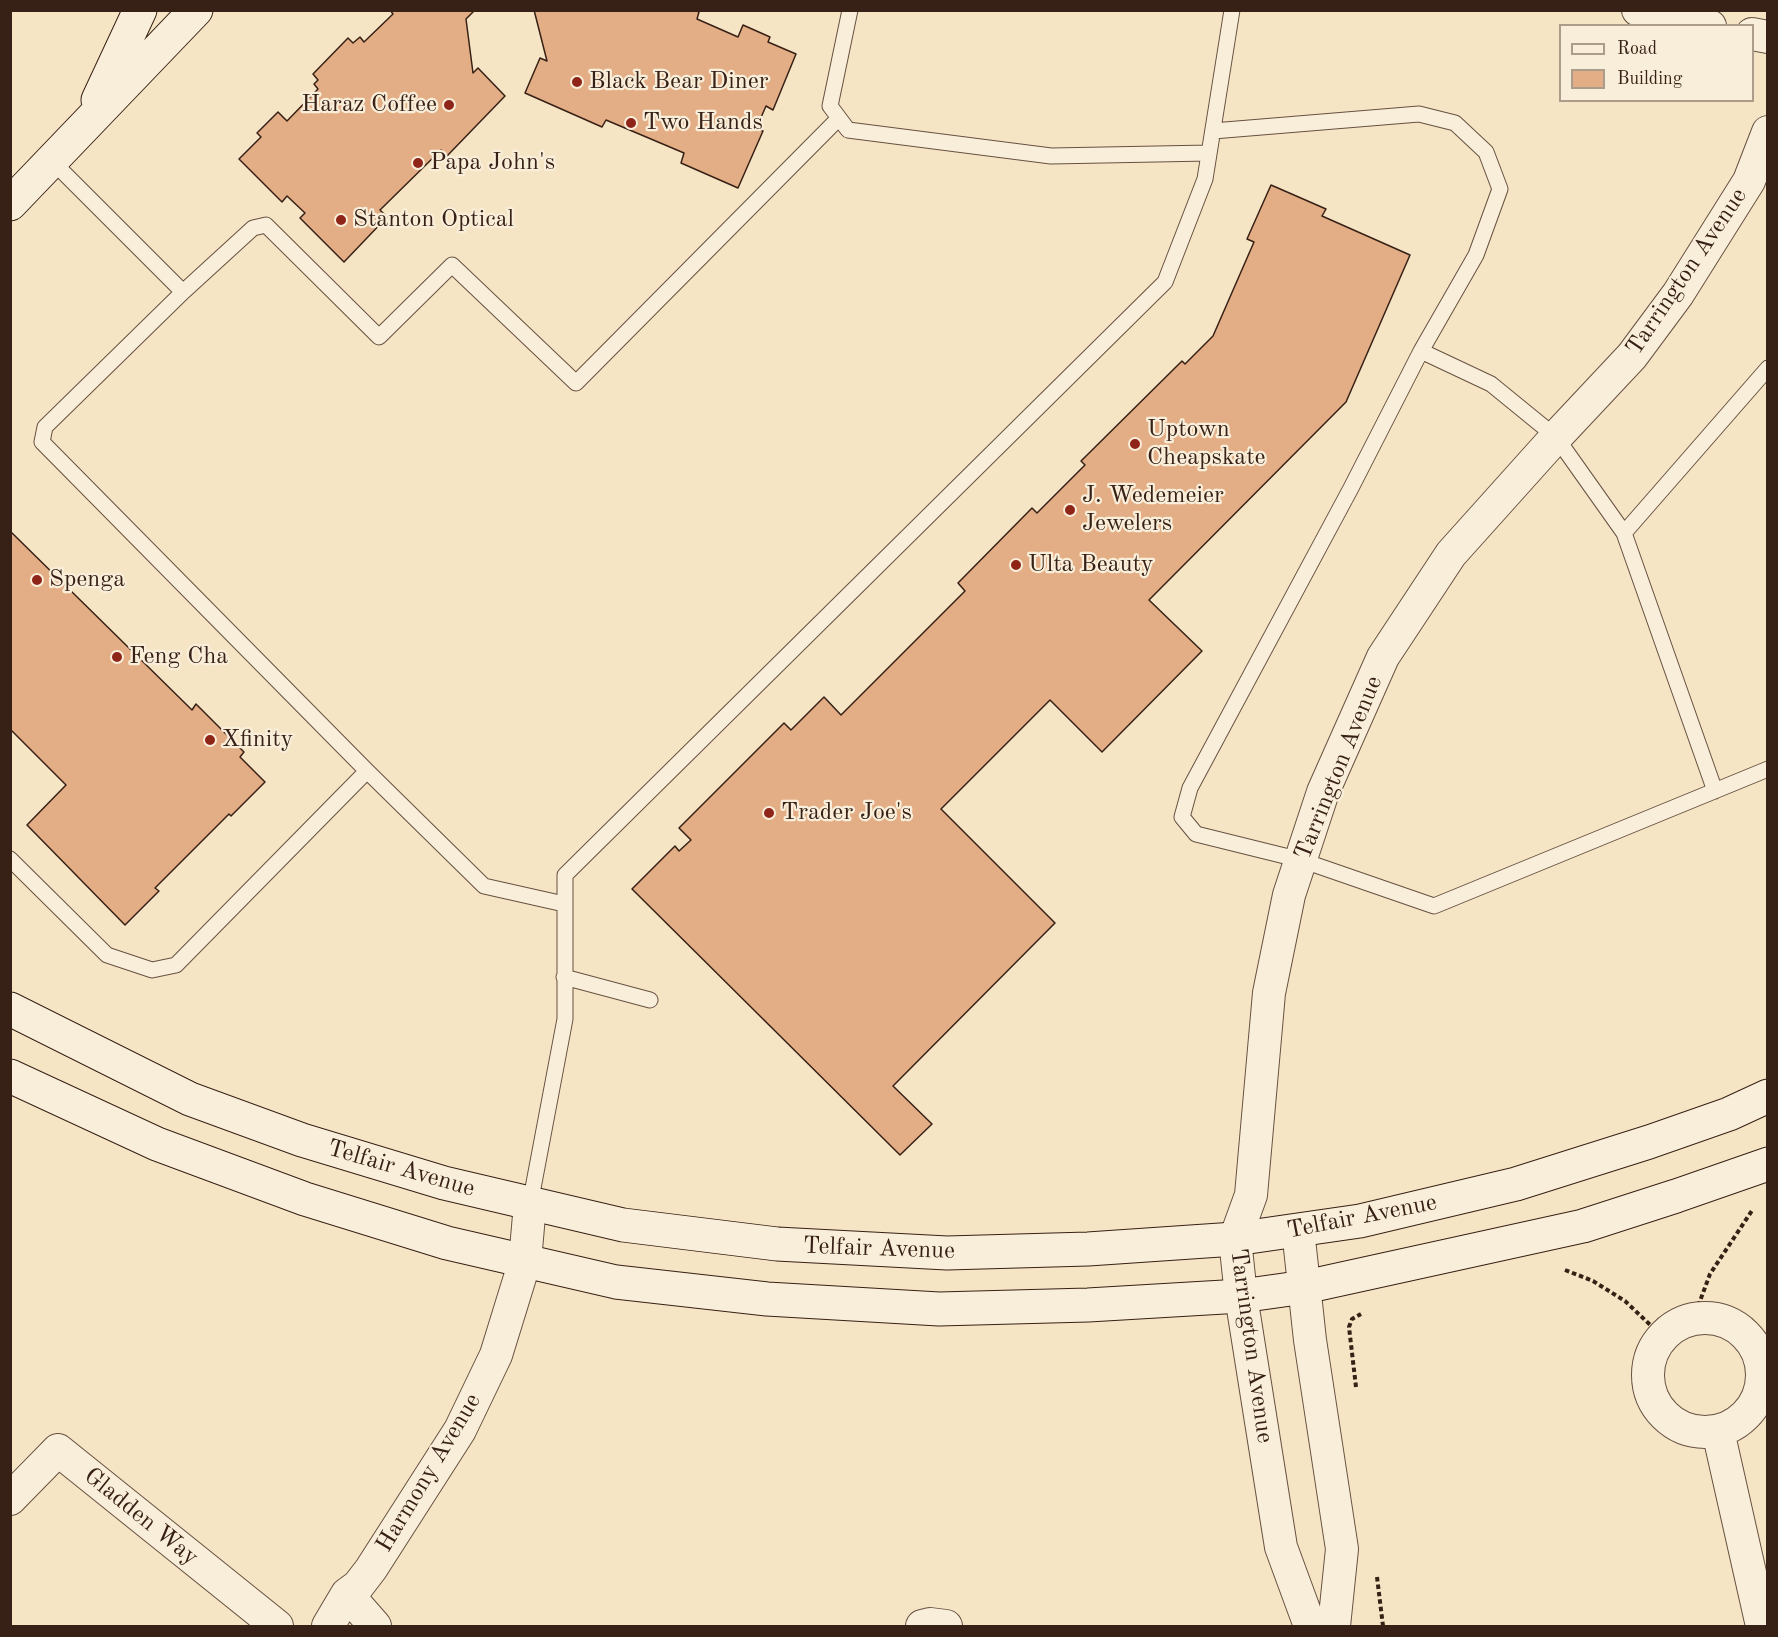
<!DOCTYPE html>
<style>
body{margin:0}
#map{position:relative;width:1778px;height:1637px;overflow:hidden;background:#f6e5c5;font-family:"Old Standard TT",serif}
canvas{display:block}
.frame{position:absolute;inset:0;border:12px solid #372015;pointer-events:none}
.legend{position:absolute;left:1559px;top:24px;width:195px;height:78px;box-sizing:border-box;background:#f9eed9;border:2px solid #ab9c8b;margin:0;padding:8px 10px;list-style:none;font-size:18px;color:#372015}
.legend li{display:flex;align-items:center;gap:12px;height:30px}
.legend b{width:30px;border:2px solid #ab9c8b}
</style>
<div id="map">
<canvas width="1778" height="1637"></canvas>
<div class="frame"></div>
<ul class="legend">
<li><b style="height:8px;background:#f9eed9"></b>Road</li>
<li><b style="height:16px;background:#e3ae85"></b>Building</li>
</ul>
</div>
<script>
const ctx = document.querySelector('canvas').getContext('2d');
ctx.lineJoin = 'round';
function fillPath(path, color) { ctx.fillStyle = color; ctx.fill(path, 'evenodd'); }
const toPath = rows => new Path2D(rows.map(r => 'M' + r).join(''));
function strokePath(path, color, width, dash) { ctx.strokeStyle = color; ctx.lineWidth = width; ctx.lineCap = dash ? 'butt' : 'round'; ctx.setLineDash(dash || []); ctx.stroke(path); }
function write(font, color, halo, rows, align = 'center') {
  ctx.font = font + ' "Old Standard TT",serif'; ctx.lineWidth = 4.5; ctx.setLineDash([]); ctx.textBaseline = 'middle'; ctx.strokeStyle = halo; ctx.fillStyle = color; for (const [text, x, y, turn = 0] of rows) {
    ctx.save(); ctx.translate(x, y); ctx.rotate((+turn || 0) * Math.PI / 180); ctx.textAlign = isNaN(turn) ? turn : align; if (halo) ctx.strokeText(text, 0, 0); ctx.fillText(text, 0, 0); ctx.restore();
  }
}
const building = toPath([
 [390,10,475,10,466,19,473,73,478,68,505,96,447,156,441,150,380,210,387,217,344,262,300,218,305,213,287,196,282,202,239,159,261,137,257,133,278,112,287,121,318,89,314,84,318,80,313,74,348,38,353,43,360,37,364,42,393,14,390,10],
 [534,10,695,10,699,12,697,19,738,37,743,25,770,37,768,42,796,54,773,110,766,106,756,129,763,131,738,188,681,163,684,153,606,120,602,127,525,93,540,58,547,61,534,10],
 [1271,185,1326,209,1322,216,1410,255,1346,402,1149,600,1202,651,1102,752,1050,700,941,809,1055,923,893,1086,932,1124,900,1155,632,889,675,846,679,851,691,840,679,828,784,723,791,730,824,697,841,715,965,591,958,583,1032,508,1037,513,1085,465,1081,461,1182,361,1185,364,1213,336,1254,242,1247,239,1271,185],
 [10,531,192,710,196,704,244,752,240,757,265,782,231,816,229,814,155,888,159,891,125,925,27,825,66,785,10,729,10,531]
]);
fillPath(building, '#e3ae85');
strokePath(building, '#372015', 1.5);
const lane = toPath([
 [850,10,830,106,848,130,1051,156,1209,153],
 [1213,131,1419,114,1455,123,1486,152,1500,189,1476,255,1421,351,1351,488,1190,788,1182,817,1196,834,1301,860,1434,906,1768,769],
 [52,161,183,292,45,427,42,442,367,771,484,886,564,904],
 [183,292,253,228,266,225,379,337,452,265,576,383,839,118],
 [1421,351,1491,384,1556,437,1624,533],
 [1715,791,1624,533,1768,368],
 [10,859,107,955,152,970,176,965,367,771],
 [564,977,650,1000],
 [530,1204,565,1019,565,875,1165,282,1205,179,1232,10]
]);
const street = toPath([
 [1638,10,1710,26],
 [1752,34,1768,37],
 [1298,1230,1310,1340,1342,1549,1334,1626],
 '1648 1375a57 57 0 1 1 114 0a57 57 0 1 1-114 0Z',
 [1718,1431,1762,1626],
 [10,1499,58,1450,277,1626],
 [347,1594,375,1626],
 [328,1626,347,1594,358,1586,371,1569,460,1430,496,1355,525,1261,530,1204],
 [922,1626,930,1624,946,1626],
 [1310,1626,1281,1547,1241,1296,1235,1239,1251,1195,1269,993,1289,895,1323,792,1383,657,1451,554,1556,437,1632,356,1678,294,1749,181,1768,132]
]);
const secondary = toPath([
 [98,100,140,10],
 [10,204,196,10],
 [10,1009,190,1099,302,1140,444,1183,623,1225,777,1244,947,1253,1088,1249,1235,1239,1360,1221,1516,1184,1649,1142,1729,1114,1768,1096],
 [10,1076,157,1144,305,1199,447,1243,616,1282,767,1299,939,1309,1088,1305,1241,1296,1305,1287,1583,1226,1676,1196,1768,1164]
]);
strokePath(lane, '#675141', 17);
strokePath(street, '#675141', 34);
strokePath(secondary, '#372015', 35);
strokePath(toPath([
 [1565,1270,1593,1281,1625,1301,1663,1337],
 [1693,1320,1710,1274,1753,1209],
 [1356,1387,1349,1327,1352,1319,1361,1314],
 [1377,1577,1383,1626]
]), '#372015', 4, [4.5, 3]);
strokePath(lane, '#f9eed9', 15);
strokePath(street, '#f9eed9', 32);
strokePath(secondary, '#f9eed9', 33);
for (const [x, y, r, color] of [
 [577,82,6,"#8f2418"],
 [449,105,6,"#8f2418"],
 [631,123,6,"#8f2418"],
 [418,163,6,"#8f2418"],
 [341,220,6,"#8f2418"],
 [1135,444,6,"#8f2418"],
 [1070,510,6,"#8f2418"],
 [1016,565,6,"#8f2418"],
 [37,580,6,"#8f2418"],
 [117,657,6,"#8f2418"],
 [210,740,6,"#8f2418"],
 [769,813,6,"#8f2418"]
]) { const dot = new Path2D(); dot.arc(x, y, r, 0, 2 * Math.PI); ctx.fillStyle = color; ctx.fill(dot); strokePath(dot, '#f9eed9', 2); }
write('24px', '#372015', '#f9eed9', [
 ["Black Bear Diner",589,82],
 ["Haraz Coffee",437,105,"right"],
 ["Two Hands",643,123],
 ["Papa John's",430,163],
 ["Stanton Optical",353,220],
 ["Uptown",1147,430],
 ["Cheapskate",1147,458],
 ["J. Wedemeier",1082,496],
 ["Jewelers",1082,524],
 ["Ulta Beauty",1028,565],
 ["Spenga",49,580],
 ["Feng Cha",129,657],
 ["Xfinity",222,740],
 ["Trader Joe's",781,813]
], 'left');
write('24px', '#372015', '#f9eed9', [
 ["Tarrington Avenue",1687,272,-56],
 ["Tarrington Avenue",1339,768,-68],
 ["Telfair Avenue",401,1169,16],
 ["Telfair Avenue",1362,1217,-11],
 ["Telfair Avenue",879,1249,2],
 ["Tarrington Avenue",1251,1346,82],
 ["Harmony Avenue",429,1473,-59],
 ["Gladden Way",141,1517,39]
]);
</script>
